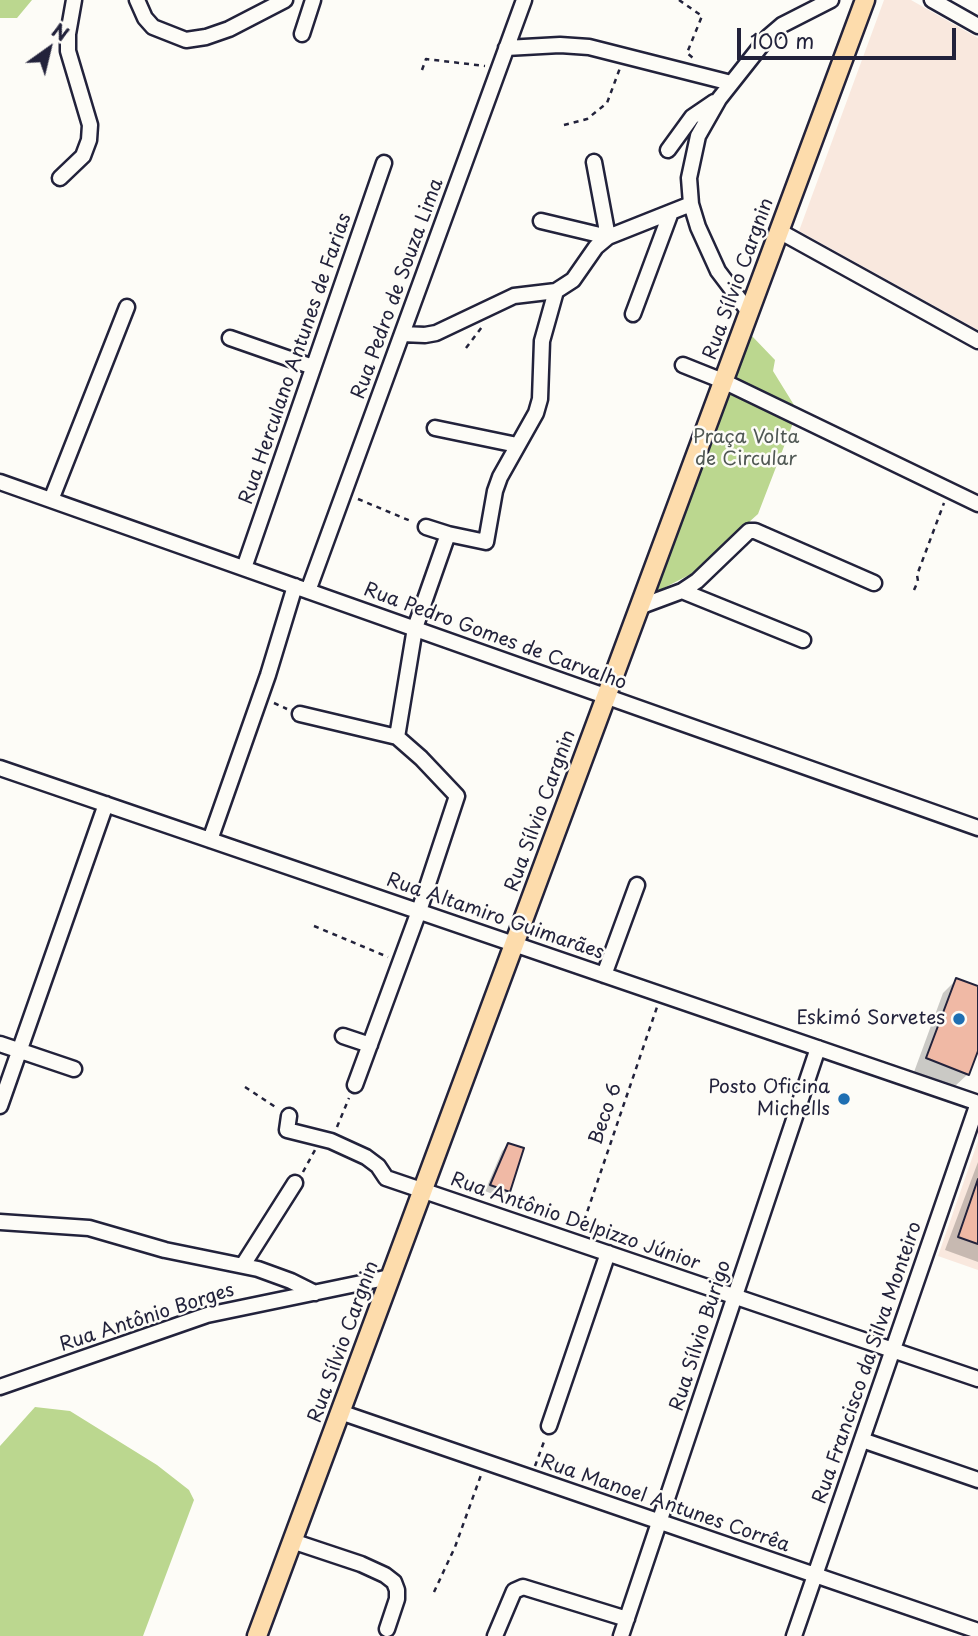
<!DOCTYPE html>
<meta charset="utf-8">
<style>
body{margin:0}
#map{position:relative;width:978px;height:1636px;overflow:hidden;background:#fdfcf7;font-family:"Playpen Sans",sans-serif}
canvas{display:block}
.north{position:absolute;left:14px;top:14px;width:70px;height:70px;-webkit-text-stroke:5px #fdfcf7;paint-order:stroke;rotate:34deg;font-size:19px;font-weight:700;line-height:28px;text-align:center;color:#22223b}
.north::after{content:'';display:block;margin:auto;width:24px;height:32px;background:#22223b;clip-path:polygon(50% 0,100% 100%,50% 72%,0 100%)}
.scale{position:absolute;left:737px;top:28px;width:219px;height:32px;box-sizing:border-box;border:4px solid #22223b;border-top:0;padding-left:9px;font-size:21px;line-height:24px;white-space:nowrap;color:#22223b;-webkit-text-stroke:5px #fdfcf7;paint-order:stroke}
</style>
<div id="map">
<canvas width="978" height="1636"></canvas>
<div class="north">N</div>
<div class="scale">100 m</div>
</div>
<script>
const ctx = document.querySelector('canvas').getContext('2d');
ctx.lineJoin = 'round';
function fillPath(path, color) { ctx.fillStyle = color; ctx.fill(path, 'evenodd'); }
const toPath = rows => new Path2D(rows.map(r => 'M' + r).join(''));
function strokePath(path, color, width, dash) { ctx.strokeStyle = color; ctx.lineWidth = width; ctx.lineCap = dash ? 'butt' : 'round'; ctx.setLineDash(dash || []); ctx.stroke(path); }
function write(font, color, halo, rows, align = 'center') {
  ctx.font = font + ' "Playpen Sans",sans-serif'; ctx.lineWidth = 5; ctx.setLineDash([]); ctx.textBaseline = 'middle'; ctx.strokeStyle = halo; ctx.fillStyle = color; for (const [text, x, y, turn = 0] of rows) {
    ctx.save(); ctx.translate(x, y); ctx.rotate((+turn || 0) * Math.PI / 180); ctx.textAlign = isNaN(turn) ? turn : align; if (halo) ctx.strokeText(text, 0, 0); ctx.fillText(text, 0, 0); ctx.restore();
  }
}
fillPath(toPath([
 [884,0,911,0,978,38,978,330,799,231],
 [978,1141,978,1270,938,1256]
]), '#f9e8de');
fillPath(toPath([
 [0,0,32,0,17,18,0,18],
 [751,335,775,360,773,371,794,405,735,378],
 [730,392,793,423,758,514,691,574,656,592],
 [35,1407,70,1411,157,1465,189,1490,194,1500,143,1636,0,1636,0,1446]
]), '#bbd78f');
fillPath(toPath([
 [956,980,978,988,978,1046,968,1074,954,1087,914,1072,943,993],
 [508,1145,508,1191,502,1198,485,1191,502,1151],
 [978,1162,978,1262,945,1250]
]), '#0003');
const building = toPath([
 [956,978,978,986,978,1051,969,1075,926,1058,956,978],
 [508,1143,524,1148,510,1192,490,1185,508,1143],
 [978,1179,978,1244,958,1237,978,1179]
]);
fillPath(building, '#f0b9a5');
strokePath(building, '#22223b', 2);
const minor = toPath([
 [137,0,145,18,153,27,186,40,206,37,229,29,285,0],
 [932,0,978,26],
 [302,34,313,0],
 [506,48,560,45,589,47,731,83],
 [668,150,692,117,714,102],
 [60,178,83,156,89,140,90,125,68,51,68,34,74,0],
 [541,221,608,237,594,162],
 [779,231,978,341],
 [749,312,718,271,698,227,691,204,689,178,698,136,719,99,768,37,782,25,831,0],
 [633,314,671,212],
 [402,334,425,335,436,333,514,296,556,291,573,280,596,247,608,237,691,204],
 [230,338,313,367],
 [683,365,723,381,978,504],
 [435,428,517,445],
 [0,482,978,828],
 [51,500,127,307],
 [426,527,448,534],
 [244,568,384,163],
 [308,591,524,0],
 [682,591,803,640],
 [639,607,682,591,697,581,749,531,755,531,874,583],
 [300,714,397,737,421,758,457,796,419,911,355,1085],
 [397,737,415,628,448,534,486,542,495,491,500,477,536,413,540,399,542,341,556,291],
 [0,768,978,1103],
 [210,840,268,675,295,586],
 [604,975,637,885],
 [343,1036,370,1045],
 [0,1044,74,1069],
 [0,1106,106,804],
 [289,1116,287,1130,331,1141,366,1157,378,1166,386,1178,978,1379],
 [0,1222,89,1228,165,1250,258,1269,291,1281,315,1293],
 [243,1265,295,1183],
 [0,1387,207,1315,390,1277],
 [340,1412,978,1631],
 [549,1426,608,1253],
 [862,1440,978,1480],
 [292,1541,361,1564,385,1575,394,1582,397,1590,397,1599,387,1629],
 [495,1636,514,1591,523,1587,627,1619],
 [621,1636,818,1048],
 [794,1636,978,1103]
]);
const major = toPath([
 [257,1636,865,0]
]);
strokePath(minor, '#22223b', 19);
strokePath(major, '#22223b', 23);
strokePath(toPath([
 [679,0,702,16,687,53,693,58],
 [422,70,426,59,485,66],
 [564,125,587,119,607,103,620,68],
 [466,348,482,327],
 [358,499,413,522],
 [914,590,918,581,917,575,944,503],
 [274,703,287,709],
 [314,926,388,957],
 [245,1087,277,1108],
 [337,1127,349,1098],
 [303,1172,315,1150],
 [581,1230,657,1007],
 [535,1466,545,1439],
 [434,1592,455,1547,481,1475]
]), '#22223b', 2.5, [5, 5]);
strokePath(minor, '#fdfcf7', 14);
strokePath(major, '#fddcac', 18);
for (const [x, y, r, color] of [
 [959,1019,7,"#1f6fb2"],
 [844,1099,7,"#1f6fb2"]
]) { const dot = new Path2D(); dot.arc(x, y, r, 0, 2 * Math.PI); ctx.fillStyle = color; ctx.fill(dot); strokePath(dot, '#fdfcf7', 2.5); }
write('19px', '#22223b', '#fdfcf7', [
 ["Rua Sílvio Cargnin",739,279,-70],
 ["Rua Pedro de Souza Lima",398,289,-70],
 ["Rua Herculano Antunes de Farias",296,359,-71],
 ["Rua Pedro Gomes de Carvalho",495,637,20],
 ["Rua Sílvio Cargnin",541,811,-70],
 ["Rua Altamiro Guimarães",495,917,19],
 ["Beco 6",606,1114,-71],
 ["Rua Antônio Delpizzo Júnior",575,1222,19],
 ["Rua Antônio Borges",147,1318,-18],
 ["Rua Sílvio Burigo",701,1336,-72],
 ["Rua Sílvio Cargnin",344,1342,-70],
 ["Rua Francisco da Silva Monteiro",868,1363,-71],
 ["Rua Manoel Antunes Corrêa",665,1504,19]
]);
write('19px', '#505854', '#fdfcf7', [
 ["Praça Volta",746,438],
 ["de Circular",746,460]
]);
write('19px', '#22223b', '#fdfcf7', [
 ["Eskimó Sorvetes",945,1019],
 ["Posto Oficina",830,1088],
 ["Michells",830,1110]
], 'right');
</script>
